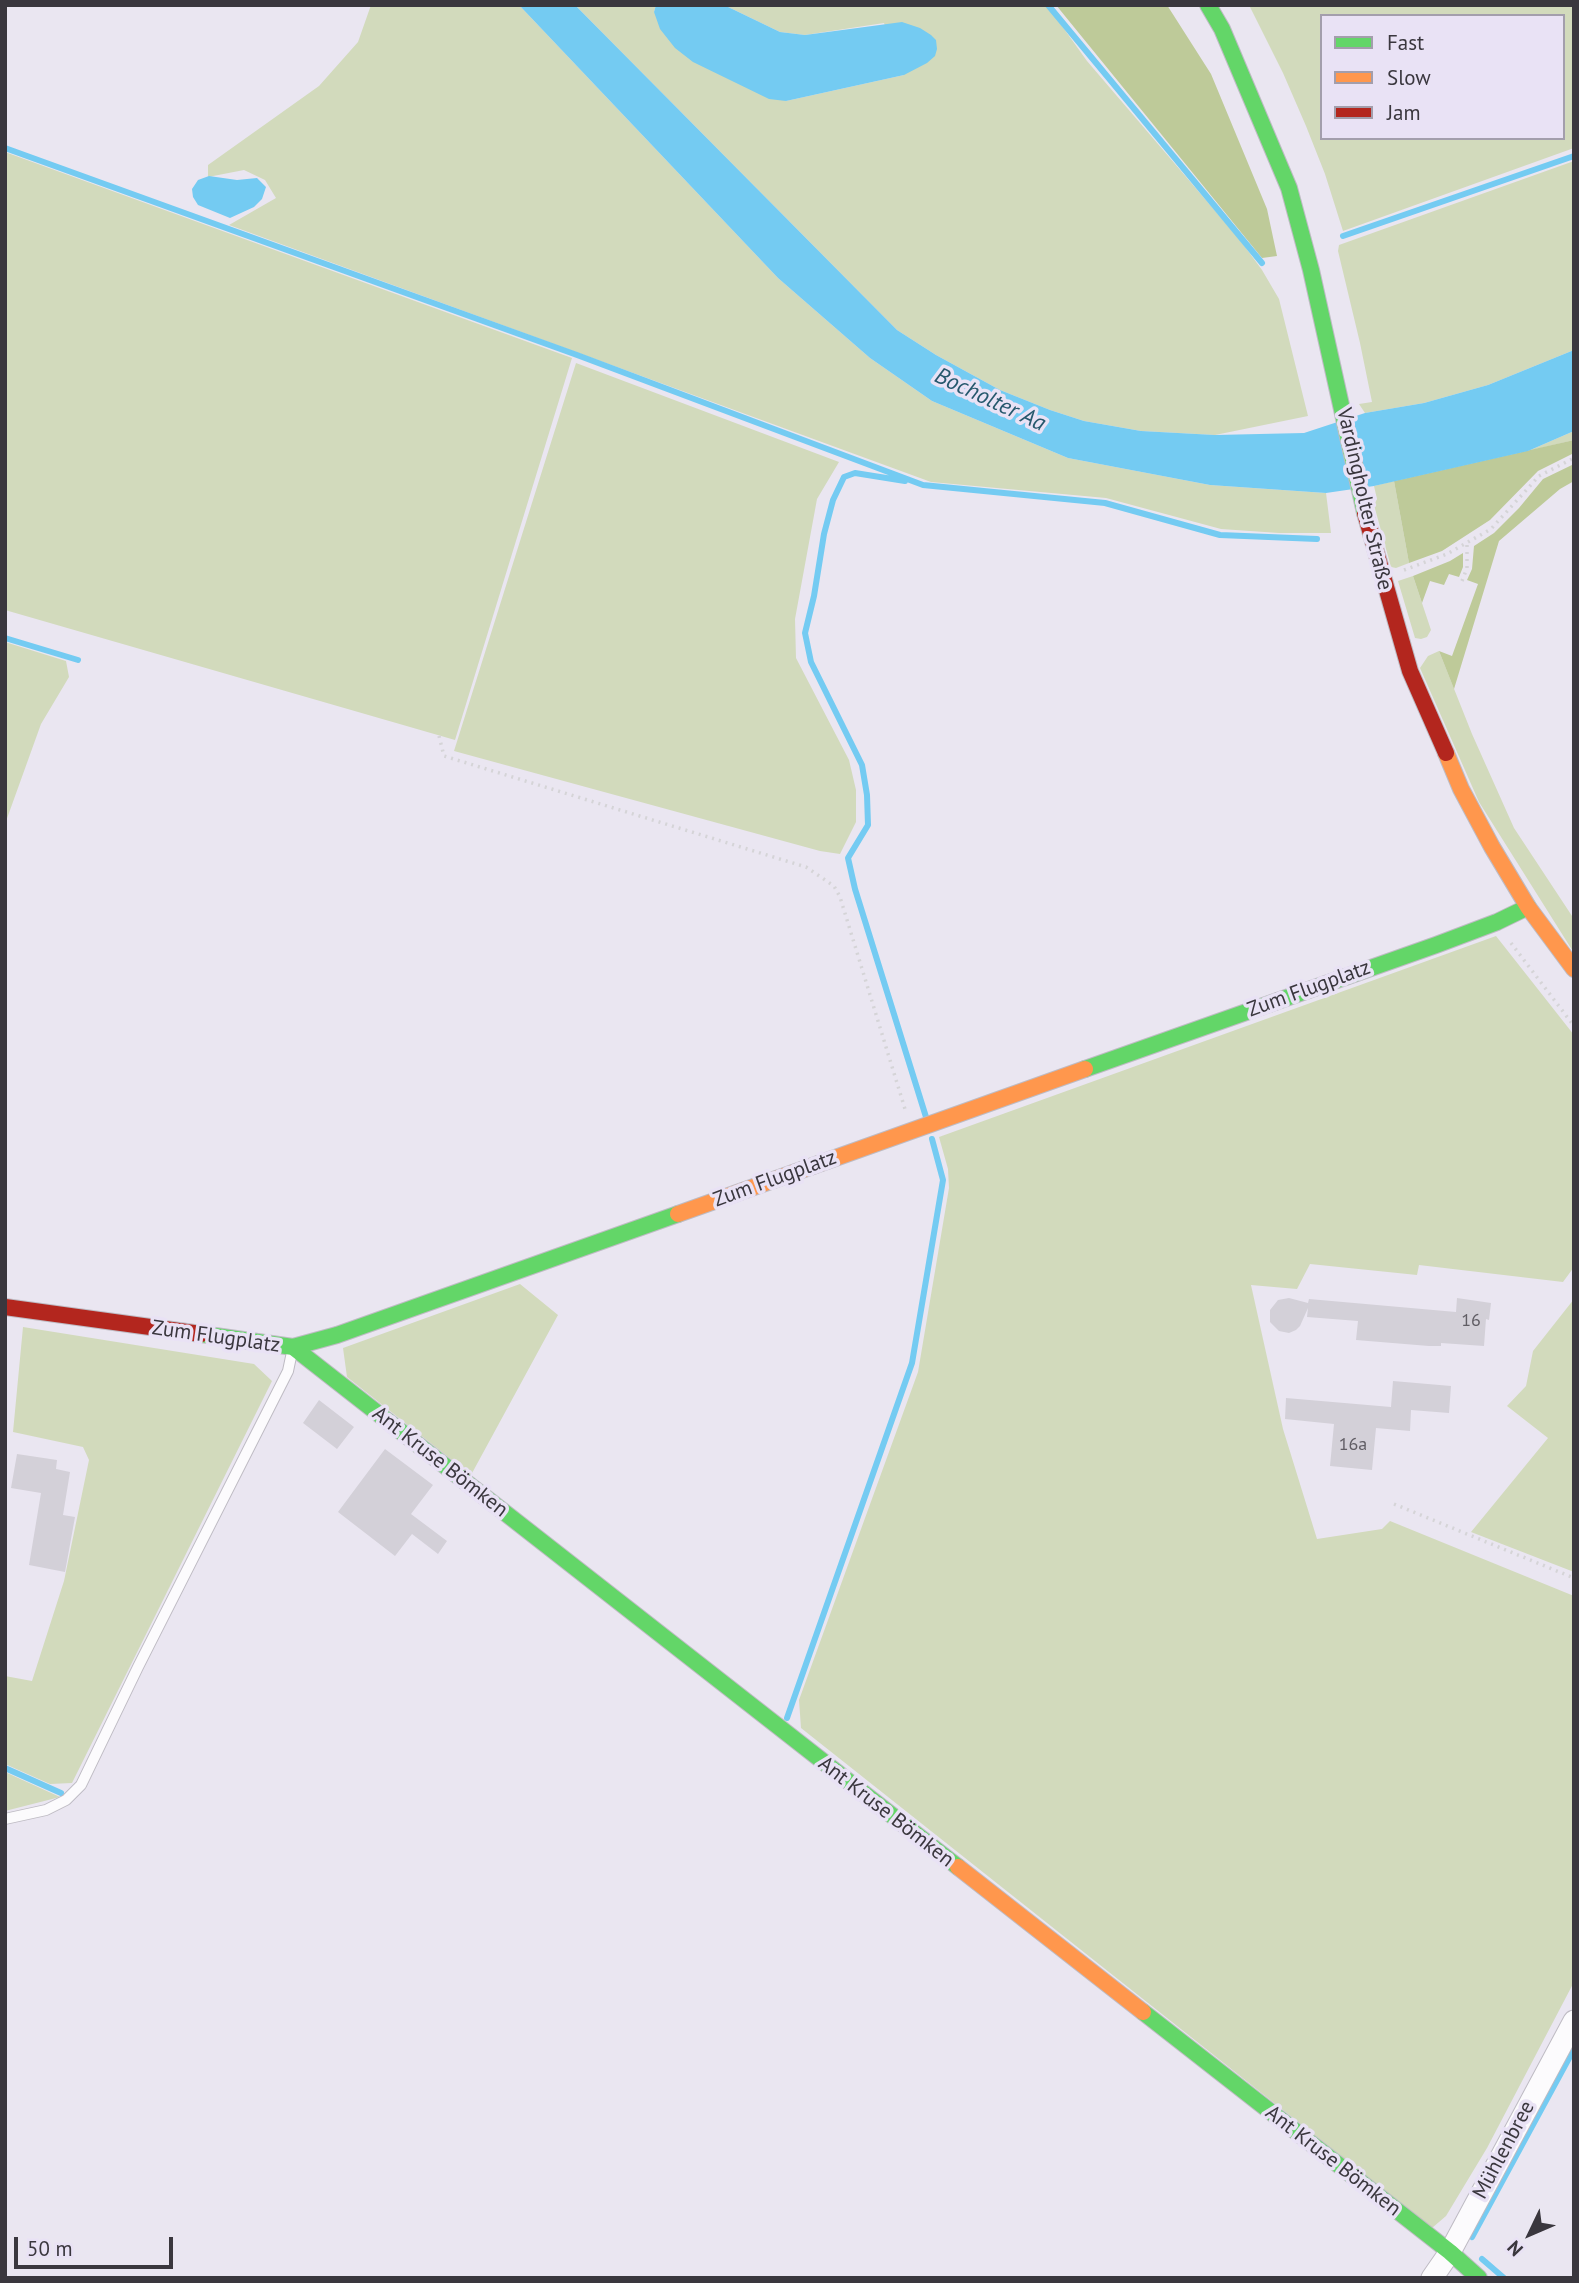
<!DOCTYPE html>
<meta charset="utf-8">
<style>
body{margin:0}
#map{position:relative;width:1579px;height:2283px;overflow:hidden;background:#eae6f1;font-family:"PT Sans",sans-serif}
canvas{display:block}
.frame{position:absolute;inset:0;border:7px solid #3a373e;pointer-events:none}
.legend{position:absolute;left:1320px;top:14px;width:245px;height:126px;box-sizing:border-box;background:#e9e2f5;border:2px solid #a39eac;margin:0;padding:9px 12px;list-style:none;font-size:21px;color:#3a373e}
.legend li{display:flex;align-items:center;gap:14px;height:35px}
.legend b{width:35px;border:2px solid #a39eac}
.north{position:absolute;left:1495px;top:2199px;width:70px;height:70px;-webkit-text-stroke:5px #e9e2f5;paint-order:stroke;rotate:226deg;font-size:19px;font-weight:700;line-height:28px;text-align:center;color:#3a373e}
.north::after{content:'';display:block;margin:auto;width:24px;height:32px;background:#3a373e;clip-path:polygon(50% 0,100% 100%,50% 72%,0 100%)}
.scale{position:absolute;left:14px;top:2237px;width:159px;height:32px;box-sizing:border-box;border:4px solid #3a373e;border-top:0;padding-left:9px;font-size:21px;line-height:24px;white-space:nowrap;color:#3a373e;-webkit-text-stroke:5px #e9e2f5;paint-order:stroke}
</style>
<div id="map">
<canvas width="1579" height="2283"></canvas>
<div class="frame"></div>
<ul class="legend">
<li><b style="height:9px;background:#63d668"></b>Fast</li>
<li><b style="height:9px;background:#ff974d"></b>Slow</li>
<li><b style="height:9px;background:#b3261e"></b>Jam</li>
</ul>
<div class="north">N</div>
<div class="scale">50 m</div>
</div>
<script>
const ctx = document.querySelector('canvas').getContext('2d');
ctx.lineJoin = 'round';
function fillPath(path, color) { ctx.fillStyle = color; ctx.fill(path, 'evenodd'); }
const toPath = rows => new Path2D(rows.map(r => 'M' + r).join(''));
function strokePath(path, color, width, dash) { ctx.strokeStyle = color; ctx.lineWidth = width; ctx.lineCap = dash ? 'butt' : 'round'; ctx.setLineDash(dash || []); ctx.stroke(path); }
function write(font, color, halo, rows, align = 'center') {
  ctx.font = font + ' "PT Sans",sans-serif'; ctx.lineWidth = 7; ctx.setLineDash([]); ctx.textBaseline = 'middle'; ctx.strokeStyle = halo; ctx.fillStyle = color; for (const [text, x, y, turn = 0] of rows) {
    ctx.save(); ctx.translate(x, y); ctx.rotate((+turn || 0) * Math.PI / 180); ctx.textAlign = isNaN(turn) ? turn : align; if (halo) ctx.strokeText(text, 0, 0); ctx.fillText(text, 0, 0); ctx.restore();
  }
}
fillPath(toPath([
 [371,5,519,5,778,278,870,358,932,401,1068,458,1210,485,1326,493,1331,533,1279,533,1221,529,1106,498,931,482,229,225,276,198,265,180,244,170,208,177,208,165,319,86,358,42],
 [575,5,656,5,654,12,786,101,904,75,884,23,805,35,780,32,724,5,1047,5,1087,61,1240,240,1262,270,1279,299,1308,416,1215,435,1141,431,1084,421,1050,410,1000,390,936,355,897,330],
 [1249,5,1574,5,1574,148,1343,231,1325,174,1306,126,1283,73],
 [1322,16,1563,16,1563,138,1322,138],
 [5,152,572,358,455,740,5,610],
 [1574,161,1574,350,1488,385,1424,403,1365,413,1359,404,1372,402,1360,343,1338,251,1339,245],
 [576,363,839,462,817,499,795,619,796,658,849,760,856,790,856,822,840,854,820,851,454,751],
 [1574,431,1574,440,1528,451],
 [1394,481,1409,563,1396,568,1391,567,1374,505,1377,499,1374,486],
 [1413,576,1431,630,1427,637,1421,639,1415,638,1398,581],
 [5,642,66,661,69,677,41,724,5,824],
 [1439,651,1472,734,1514,828,1574,919,1574,953,1479,802,1420,668,1428,656],
 [1496,936,1574,1035,1574,1267,1563,1282,1419,1265,1417,1275,1310,1264,1297,1289,1251,1285,1283,1429,1317,1539,1382,1529,1390,1521,1574,1596,1574,1982,1487,2148,1446,2216,1432,2228,801,1728,799,1700,918,1372,949,1188,948,1169,939,1137],
 [520,1284,558,1315,471,1475,347,1377,343,1348],
 [1574,1299,1574,1572,1471,1532,1548,1438,1507,1406,1526,1386,1533,1351],
 [23,1327,254,1364,272,1381,72,1783,50,1784,5,1764,5,1676,32,1681,64,1581,89,1460,83,1447,13,1432],
 [5,1772,60,1797,5,1811]
]), '#d2dabc');
fillPath(toPath([
 [1056,5,1167,5,1211,74,1267,209,1277,256,1262,258],
 [1574,440,1574,453,1538,471,1490,520,1442,551,1409,563,1394,481],
 [1574,464,1574,481,1560,489,1499,541,1454,689,1439,651,1452,656,1478,584,1467,580,1472,569,1474,546,1494,533,1519,508,1543,479],
 [1463,553,1463,567,1459,577,1449,574,1444,585,1430,581,1422,603,1413,576,1450,561]
]), '#beca99');
fillPath(toPath([
 [519,5,575,5,897,330,936,355,1000,390,1050,410,1084,421,1141,431,1215,435,1304,433,1365,413,1424,403,1488,385,1574,350,1574,431,1528,451,1374,486,1326,493,1210,485,1068,458,932,401,870,358,778,278],
 [656,5,724,5,780,32,805,35,902,22,920,28,931,35,936,40,937,49,935,56,927,63,904,75,786,101,769,99,693,62,675,48,660,29,654,12],
 [209,176,237,180,257,178,266,187,262,199,254,207,230,218,198,205,193,197,192,189,198,180]
]), '#74cbf2');
strokePath(toPath([
 [1048,5,1262,263],
 [5,148,577,355,923,485,1105,503,1220,535,1317,539],
 [1343,236,1574,156],
 [905,481,855,473,844,477,833,500,824,534,814,596,805,633,811,662,862,765,867,795,868,825,848,858,855,889,926,1117],
 [5,638,78,660],
 [787,1718,912,1363,943,1180,932,1139],
 [5,1768,61,1793],
 [1472,2237,1574,2049],
 [1482,2259,1504,2278]
]), '#74cbf2', 6);
fillPath(toPath([
 [1289,1298,1308,1303,1309,1299,1456,1312,1457,1298,1491,1303,1489,1320,1486,1319,1484,1346,1441,1343,1441,1346,1429,1346,1356,1340,1358,1321,1307,1317,1308,1308,1300,1326,1296,1330,1289,1333,1279,1331,1270,1322,1270,1310,1278,1300],
 [1393,1381,1451,1386,1449,1413,1411,1410,1410,1431,1376,1428,1372,1470,1330,1466,1334,1424,1285,1419,1286,1398,1391,1407],
 [319,1400,354,1427,337,1449,303,1423],
 [385,1449,433,1485,411,1514,447,1541,438,1554,412,1534,395,1556,338,1512],
 [17,1454,57,1460,56,1469,70,1472,63,1515,75,1517,65,1572,29,1565,41,1493,11,1488]
]), '#d3d0d8');
const lane = toPath([
 [5,1819,46,1810,66,1800,81,1785,138,1667,288,1371,292,1352]
]);
const street = toPath([
 [1432,2278,1450,2252,1574,2021]
]);
const fast = toPath([
 [1208,5,1222,29,1289,188,1311,270,1365,513],
 [1085,1069,1436,945,1497,922,1528,907],
 [201,1334,293,1347,337,1335,678,1214],
 [293,1347,958,1867],
 [1143,2012,1450,2252,1479,2278]
]);
const slow = toPath([
 [1446,753,1461,789,1492,847,1528,907,1574,969],
 [678,1214,1085,1069],
 [958,1867,1143,2012]
]);
const jam = toPath([
 [1365,513,1410,671,1446,753],
 [5,1307,201,1334]
]);
strokePath(lane, '#bebbc3', 12);
strokePath(street, '#bebbc3', 23);
strokePath(fast, '#bebbc3', 18);
strokePath(slow, '#bebbc3', 18);
strokePath(jam, '#bebbc3', 18);
strokePath(toPath([
 [1404,570,1447,554,1491,529,1539,476,1574,458],
 [1462,581,1467,568,1467,543],
 [439,736,444,756,806,867,834,886,840,897,905,1109],
 [1511,943,1574,1026],
 [1394,1504,1574,1578]
]), '#d5d4d7', 3.5, [2, 5]);
strokePath(lane, '#fcfbfd', 10);
strokePath(street, '#fcfbfd', 21);
strokePath(fast, '#63d668', 16);
strokePath(slow, '#ff974d', 16);
strokePath(jam, '#b3261e', 16);
write('18px', '#605d64', null, [
 ["16",1471,1321],
 ["16a",1353,1445]
]);
write('21px', '#3a373e', '#e9e2f5', [
 ["Vardingholter Straße",1364,499,77],
 ["Zum Flugplatz",1309,989,-20],
 ["Zum Flugplatz",775,1179,-20],
 ["Zum Flugplatz",216,1337,8],
 ["Ant Kruse Bömken",440,1462,38],
 ["Ant Kruse Bömken",886,1812,38],
 ["Mühlenbree",1504,2150,-62],
 ["Ant Kruse Bömken",1333,2161,38]
]);
write('italic 23px', '#26586d', '#e9e2f5', [
 ["Bocholter Aa",990,400,25]
]);
</script>
